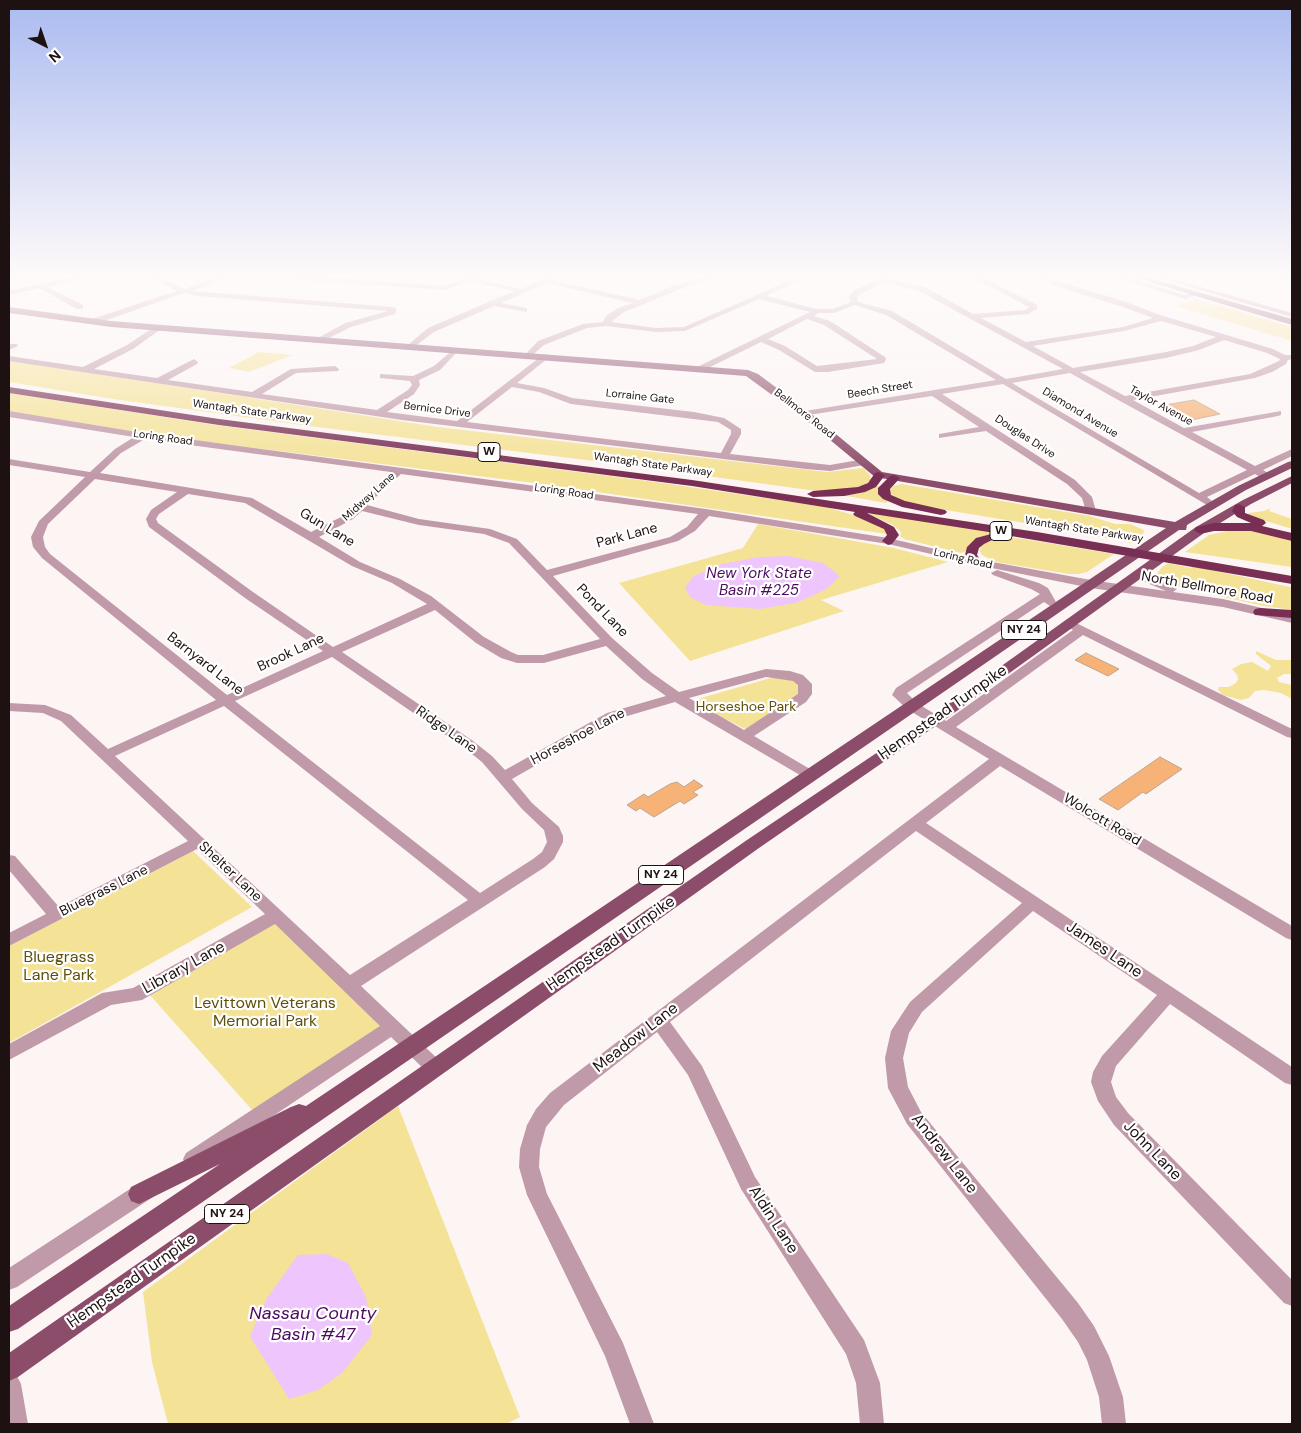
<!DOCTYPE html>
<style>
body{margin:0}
#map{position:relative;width:1301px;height:1433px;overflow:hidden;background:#fcf5f4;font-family:"DM Sans",sans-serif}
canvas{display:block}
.frame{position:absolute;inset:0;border:10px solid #1d1211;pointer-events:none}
.north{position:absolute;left:20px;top:20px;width:50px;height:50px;-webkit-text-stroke:4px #fff;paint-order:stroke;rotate:139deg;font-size:14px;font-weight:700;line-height:20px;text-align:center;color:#1d1211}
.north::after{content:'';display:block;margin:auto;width:18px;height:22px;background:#1d1211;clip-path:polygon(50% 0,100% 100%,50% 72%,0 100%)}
</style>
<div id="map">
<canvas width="1301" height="1433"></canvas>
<div class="frame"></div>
<div class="north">N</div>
</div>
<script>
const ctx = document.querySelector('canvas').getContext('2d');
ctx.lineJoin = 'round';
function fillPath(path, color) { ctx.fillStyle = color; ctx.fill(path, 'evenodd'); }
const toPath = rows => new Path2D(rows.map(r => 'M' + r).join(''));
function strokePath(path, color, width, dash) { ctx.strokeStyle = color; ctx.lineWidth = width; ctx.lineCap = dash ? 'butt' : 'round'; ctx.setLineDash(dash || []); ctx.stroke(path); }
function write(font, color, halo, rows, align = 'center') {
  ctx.font = font + ' "DM Sans",sans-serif'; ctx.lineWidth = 4.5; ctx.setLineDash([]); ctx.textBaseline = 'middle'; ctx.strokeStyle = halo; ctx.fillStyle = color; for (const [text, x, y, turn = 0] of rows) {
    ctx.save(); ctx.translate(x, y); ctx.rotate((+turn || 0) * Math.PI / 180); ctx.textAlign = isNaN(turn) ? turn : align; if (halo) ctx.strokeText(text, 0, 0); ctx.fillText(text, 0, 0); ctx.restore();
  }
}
fillPath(toPath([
 [1197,299,1292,327,1292,341,1175,306],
 [259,352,293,355,249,372,229,368],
 [9,360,438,427,827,472,863,468,870,475,871,480,863,486,824,492,619,464,317,427,113,399,9,382],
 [9,393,216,425,663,483,826,507,857,516,886,529,887,534,542,484,144,434,9,412],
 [902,484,1090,516,1115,524,1130,524,1144,530,1143,535,1131,543,1049,527,909,504,892,496,890,490,893,486],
 [877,486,881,487,882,496,888,501,886,503,841,495,856,494],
 [1271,508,1269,511,1292,519,1292,529,1247,515,1249,513,1264,511],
 [871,513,1007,534,991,535,967,551,961,553,904,539,900,536,901,532,893,525,871,515],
 [758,524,894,548,948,562,821,600,844,611,690,661,619,583,743,548],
 [1237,529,1278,534,1292,539,1292,567,1185,552,1209,535],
 [1003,537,1024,539,1114,554,1087,572,1079,574,1069,574,996,562,982,555,980,551,981,545,988,541],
 [1168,563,1191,568,1193,566,1290,587,1292,588,1292,610,1264,606,1170,585,1156,575,1161,568],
 [1256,651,1276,660,1292,660,1292,674,1284,674,1277,678,1279,682,1292,685,1292,699,1281,693,1264,690,1255,691,1249,698,1241,700,1223,695,1218,690,1219,687,1229,687,1236,683,1238,679,1237,675,1232,669,1241,664,1252,662,1268,671,1271,666,1256,654],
 [774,677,793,680,799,684,800,697,747,729,743,728,699,705,698,701,701,698],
 [193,851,252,907,9,1043,9,946],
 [275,921,384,1024,253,1111,149,994],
 [398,1106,520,1417,506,1424,168,1424,152,1362,143,1292]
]), '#f4e297');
fillPath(toPath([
 [788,556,823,563,840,576,828,588,814,595,796,603,760,609,706,605,690,597,685,587,694,576,722,564,759,557],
 [327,1254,348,1263,366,1297,372,1335,342,1373,318,1390,289,1399,250,1336,267,1298,298,1255]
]), '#efc5fd');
const building = toPath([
 [1194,400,1220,414,1187,421,1159,406,1194,400],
 [1086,653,1119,669,1108,676,1075,660,1086,653],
 [1160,757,1182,769,1146,794,1143,792,1118,810,1099,799,1160,757],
 [694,780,703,786,693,792,698,795,684,804,680,801,654,817,640,808,636,811,627,805,644,794,648,797,670,784,677,782,684,787,694,780]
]);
fillPath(building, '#f6b277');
strokePath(building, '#bca592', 1);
fillPath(toPath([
 [79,275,92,275,47,287,83,305,83,309,77,309,39,288,9,295,9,291,79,275],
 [147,275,156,275,184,289,224,275,234,275,192,291,393,307,397,309,395,314,351,327,321,342,318,342,318,338,345,323,388,311,198,296,184,293,95,324,89,324,89,320,177,291,147,275],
 [263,275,298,275,444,286,471,275,481,275,476,279,521,289,553,275,562,275,552,280,640,300,672,286,710,275,721,275,678,290,624,312,611,322,656,328,684,327,802,275,811,275,766,296,817,309,833,309,851,302,849,297,853,291,886,275,895,275,889,279,925,287,973,314,1026,310,1029,307,968,275,977,275,1037,305,1037,309,1028,314,981,318,1026,342,1123,327,1153,318,1123,307,1055,286,1036,275,1045,275,1061,282,1129,303,1157,314,1273,349,1285,355,1292,355,1292,359,1288,360,1286,364,1272,372,1255,378,1133,400,1184,428,1281,411,1281,415,1278,416,1192,432,1255,466,1292,449,1292,456,1263,470,1270,474,1270,478,1262,478,1255,474,1207,497,1217,505,1212,508,1003,384,942,394,1075,480,1092,497,1096,511,1091,514,1086,511,1082,498,1067,484,986,431,939,438,939,434,979,427,932,396,802,416,800,414,805,411,996,380,886,315,855,305,834,313,818,313,814,316,830,321,885,357,886,359,884,363,828,372,815,372,779,350,761,342,700,372,696,369,697,367,810,312,759,299,685,331,656,332,606,326,587,328,544,345,528,359,524,356,538,341,583,324,603,322,606,316,618,308,633,303,546,283,501,303,527,308,527,312,494,306,434,332,411,349,408,349,408,345,428,328,514,291,469,281,445,290,266,277,263,275],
 [884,282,919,291,1063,369,1006,379,892,311,858,302,857,297,859,295,884,282],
 [807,319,824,325,877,359,817,366,785,346,768,339,807,319],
 [1161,321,1216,337,1193,346,1166,352,1073,368,1033,346,1124,331,1161,321],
 [1224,340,1267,353,1280,359,1279,361,1250,374,1125,396,1080,372,1166,358,1199,350,1224,340],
 [1070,373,1120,401,1247,470,1199,493,1012,383,1070,373],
 [1107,275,1118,275,1185,295,1195,292,1199,294,1185,299,1107,275],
 [1149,275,1160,275,1292,313,1292,317,1149,275],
 [1274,275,1292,277,1292,281,1274,277,1274,275],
 [157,325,164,327,133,349,94,369,157,378,194,359,198,362,197,364,168,380,252,392,291,369,335,366,339,369,338,371,296,373,262,394,377,410,408,390,412,385,410,381,380,378,380,374,413,376,434,366,455,348,459,350,440,370,419,380,420,385,414,394,387,412,457,421,544,354,547,355,547,359,517,383,544,388,572,398,694,412,724,418,741,429,741,434,730,454,830,465,864,459,869,462,864,465,830,471,806,469,402,420,9,361,9,356,83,367,127,345,157,325],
 [512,387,539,392,571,404,718,422,731,430,731,434,721,453,467,422,512,387],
 [11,344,17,344,18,346,9,350,9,345,11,344],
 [9,411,143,433,706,509,888,538,987,561,1091,580,1166,591,1145,582,1137,573,1140,567,1144,566,1148,567,1149,573,1153,578,1175,586,1177,589,1173,592,1223,599,1292,615,1292,623,1223,607,1091,588,987,567,888,544,709,516,695,531,678,541,553,576,612,638,652,673,679,692,766,669,790,671,803,675,812,684,812,694,806,702,754,736,815,772,817,775,815,778,805,778,675,702,617,719,512,779,532,803,559,827,563,836,563,842,554,859,545,867,361,986,442,1063,445,1068,442,1073,435,1076,428,1073,391,1037,200,1165,193,1168,186,1165,183,1159,186,1153,380,1026,275,924,142,1000,111,1005,9,1060,9,1044,102,993,133,988,265,914,197,849,9,946,9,933,46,914,9,870,9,855,15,856,59,907,188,841,61,721,43,713,9,711,9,703,45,705,71,715,108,749,216,700,42,558,33,547,31,537,39,521,85,477,9,465,9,459,90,472,115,449,134,437,9,417,9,411],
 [145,439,391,472,345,515,311,532,252,498,100,473,121,453,145,439],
 [401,474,698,514,687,527,670,537,547,570,517,539,490,529,419,519,367,505,401,474],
 [95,479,177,492,151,510,146,519,149,527,245,598,323,651,227,695,50,554,45,547,43,537,48,524,95,479],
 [188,494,245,503,352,566,392,583,427,604,333,647,253,592,158,523,156,519,159,514,188,494],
 [362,511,419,525,484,534,509,543,600,639,543,655,518,655,511,652,484,637,431,596,400,579,360,562,319,537,353,519,362,511],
 [435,610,476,643,501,658,517,663,544,663,606,646,642,679,666,696,607,713,505,770,492,756,473,741,342,652,435,610],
 [332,657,463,747,482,762,522,809,544,830,547,842,542,852,533,859,480,893,235,701,332,657],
 [766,677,793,681,798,685,798,694,744,730,689,698,766,677],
 [224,706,468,900,350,975,115,756,224,706],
 [997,570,1039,583,1048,588,1056,602,1050,606,1044,602,907,693,917,703,946,721,1073,630,1062,623,1068,619,1292,729,1292,738,1287,737,1083,635,956,727,1292,926,1292,940,1286,938,1000,766,926,823,1292,1067,1292,1085,1285,1083,1170,1004,1116,1066,1111,1082,1116,1097,1128,1113,1292,1280,1292,1306,1284,1303,1114,1125,1098,1101,1091,1082,1093,1072,1102,1056,1157,995,1033,911,922,1012,909,1033,903,1058,908,1087,921,1112,1078,1303,1094,1326,1109,1356,1123,1397,1126,1424,1102,1424,1099,1397,1087,1360,1078,1342,1062,1319,907,1124,888,1088,885,1058,891,1031,910,1002,1022,903,916,831,670,1022,702,1066,755,1177,864,1340,880,1383,884,1424,860,1424,856,1383,846,1354,741,1189,688,1075,657,1032,564,1105,546,1127,540,1149,539,1167,547,1194,623,1343,654,1424,630,1424,605,1356,527,1195,519,1167,520,1149,527,1125,536,1109,550,1093,989,759,907,709,892,695,896,688,1040,594,1031,589,993,575,991,573,997,570],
 [146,1181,153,1183,156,1190,153,1197,17,1287,9,1290,9,1268,139,1183,146,1181],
 [9,1372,17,1376,21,1384,28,1424,9,1424,9,1372]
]), '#c09aa9');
fillPath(toPath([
 [1126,275,1139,275,1292,319,1292,325,1126,275],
 [9,307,111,321,748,370,758,374,809,412,882,472,1175,522,1238,486,1288,462,1292,461,1292,468,1246,490,1187,525,1186,530,1179,530,18,1329,9,1332,9,1306,220,1164,139,1204,131,1201,128,1194,131,1187,291,1107,299,1104,306,1106,1166,528,875,477,801,416,746,376,111,327,9,313,9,307],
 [1292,476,1292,483,1251,504,1204,533,940,723,759,848,18,1377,9,1381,9,1353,747,840,930,717,1196,527,1243,500,1292,476]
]), '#8c4d6a');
fillPath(toPath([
 [9,387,219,419,692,480,1037,532,1292,576,1292,584,1011,536,1009,539,992,540,984,544,979,548,977,555,981,561,975,565,971,564,965,555,967,547,976,538,995,533,867,513,894,527,899,535,892,544,888,545,882,541,887,535,884,529,855,516,853,514,855,512,692,486,219,425,9,393,9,387],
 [879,472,885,475,876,487,865,492,844,496,813,497,807,494,813,491,858,487,868,483,875,473,879,472],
 [894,475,900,478,890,489,891,495,905,501,945,510,947,512,945,514,941,515,902,507,883,499,878,494,878,488,890,476,894,475],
 [1239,504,1245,507,1245,513,1264,520,1266,523,1262,526,1292,533,1292,541,1251,531,1214,531,1200,534,1194,530,1196,527,1214,523,1251,523,1237,517,1232,511,1235,505,1239,504],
 [1260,608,1292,610,1292,618,1255,615,1253,612,1255,609,1260,608]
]), '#782f53');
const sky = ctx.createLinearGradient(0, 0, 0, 476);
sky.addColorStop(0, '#abbbf0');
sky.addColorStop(0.58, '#fefafa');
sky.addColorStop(1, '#fefafa00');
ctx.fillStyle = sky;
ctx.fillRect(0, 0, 1301, 476);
write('11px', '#1d1211', '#fff', [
 ["Beech Street",880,390,-9],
 ["Lorraine Gate",640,397,6],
 ["Taylor Avenue",1161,406,29],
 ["Bernice Drive",437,410,7],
 ["Wantagh State Parkway",252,412,8],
 ["Diamond Avenue",1080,413,31],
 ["Bellmore Road",804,414,38],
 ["Douglas Drive",1025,437,33],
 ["Loring Road",163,438,8],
 ["Wantagh State Parkway",653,465,8],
 ["Loring Road",564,492,8],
 ["Midway Lane",369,497,-42],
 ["Wantagh State Parkway",1084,530,9],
 ["Loring Road",963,559,13]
]);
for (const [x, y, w] of [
 [489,452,22],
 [1001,531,22],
 [1024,630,45],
 [661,875,45],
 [227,1214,45]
]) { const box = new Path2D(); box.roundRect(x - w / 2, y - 9.5, w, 19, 4); ctx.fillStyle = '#fff'; ctx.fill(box); strokePath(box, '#1d1211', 1); }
write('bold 12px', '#1d1211', null, [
 ["W",489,452],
 ["W",1001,531],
 ["NY 24",1024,630],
 ["NY 24",661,875],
 ["NY 24",227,1214]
]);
write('14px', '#1d1211', '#fff', [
 ["Gun Lane",327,528,31],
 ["Park Lane",627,536,-15],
 ["North Bellmore Road",1207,588,10],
 ["Pond Lane",602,611,46],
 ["Brook Lane",291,653,-25],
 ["Barnyard Lane",205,664,38],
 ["Ridge Lane",446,730,35],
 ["Horseshoe Lane",578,737,-28],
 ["Wolcott Road",1102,820,31],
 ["Shelter Lane",230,872,43],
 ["Bluegrass Lane",104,891,-27]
]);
write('14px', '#5e4f0a', '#fff', [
 ["Horseshoe Park",746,707]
]);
write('italic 15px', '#4c0b5e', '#fff', [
 ["New York State",759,574],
 ["Basin #225",759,591]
]);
write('16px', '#1d1211', '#fff', [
 ["Hempstead Turnpike",943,713,-35],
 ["Hempstead Turnpike",611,944,-35],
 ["James Lane",1104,950,34],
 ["Library Lane",184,968,-29],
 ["Meadow Lane",636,1038,-38],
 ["John Lane",1152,1151,46],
 ["Andrew Lane",944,1154,52],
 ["Aldin Lane",773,1220,57],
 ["Hempstead Turnpike",132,1281,-35]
]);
write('16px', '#5e4f0a', '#fff', [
 ["Bluegrass",59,958],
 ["Lane Park",59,976],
 ["Levittown Veterans",265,1004],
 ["Memorial Park",265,1022]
]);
write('italic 18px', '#4c0b5e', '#fff', [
 ["Nassau County",313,1314],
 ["Basin #47",313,1335]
]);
</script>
